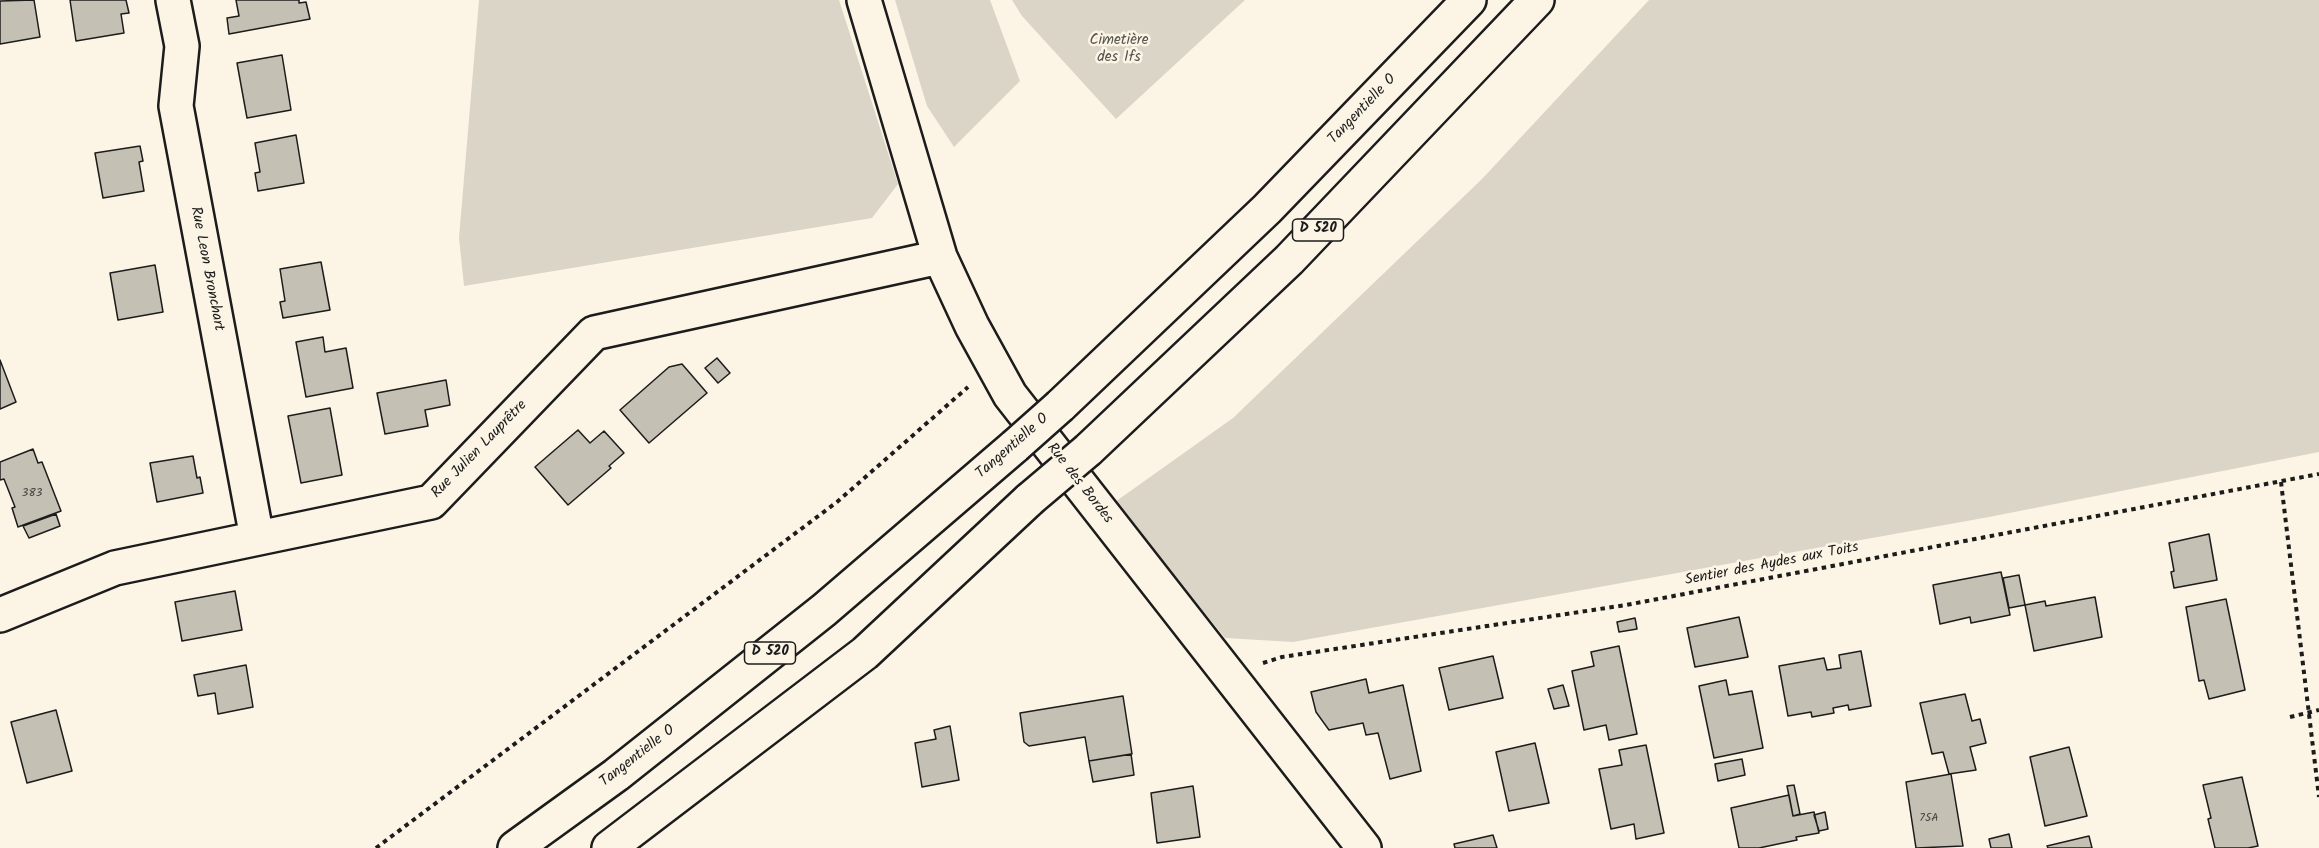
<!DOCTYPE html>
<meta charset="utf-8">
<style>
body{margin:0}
canvas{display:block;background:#fcf5e5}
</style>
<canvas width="2319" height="848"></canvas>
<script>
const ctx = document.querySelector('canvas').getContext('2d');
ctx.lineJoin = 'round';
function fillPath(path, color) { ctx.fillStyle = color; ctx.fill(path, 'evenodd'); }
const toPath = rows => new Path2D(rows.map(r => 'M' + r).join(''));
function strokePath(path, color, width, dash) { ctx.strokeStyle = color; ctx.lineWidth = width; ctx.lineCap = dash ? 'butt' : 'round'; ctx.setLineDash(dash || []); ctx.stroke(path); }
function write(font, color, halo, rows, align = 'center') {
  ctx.font = font + ' Kalam,sans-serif'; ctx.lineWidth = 5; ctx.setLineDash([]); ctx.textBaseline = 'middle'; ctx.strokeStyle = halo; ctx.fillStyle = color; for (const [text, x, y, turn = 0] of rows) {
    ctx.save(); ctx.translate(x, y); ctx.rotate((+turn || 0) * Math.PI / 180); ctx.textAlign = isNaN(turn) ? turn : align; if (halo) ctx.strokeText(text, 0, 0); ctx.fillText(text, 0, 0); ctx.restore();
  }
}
fillPath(toPath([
 [479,0,839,0,898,184,872,218,464,286,459,238],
 [895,0,990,0,1020,81,954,147,927,106],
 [1012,0,1245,0,1116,119,1022,16],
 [1649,0,2319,0,2319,452,1989,517,1293,642,1225,638,1115,502,1233,418,1482,179]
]), '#dbd5c8');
const building = toPath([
 [34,0,40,37,0,44,0,1,34,0],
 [70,0,126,0,129,13,121,14,124,33,76,41,70,0],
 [236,0,299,0,299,3,306,2,310,19,229,34,227,18,239,16,236,0],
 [282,55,291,110,247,118,237,63,282,55],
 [296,135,304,183,258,191,255,173,260,172,255,143,296,135],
 [140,146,143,161,139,162,144,191,103,198,95,153,140,146],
 [321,262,330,310,283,318,280,302,285,301,280,269,321,262],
 [155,265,163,312,118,320,110,273,155,265],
 [323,337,325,352,346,348,353,388,306,397,296,342,323,337],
 [717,358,730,373,718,383,705,368,717,358],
 [0,360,16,402,0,409,0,360],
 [682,364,707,393,649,443,620,410,669,367,682,364],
 [446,380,450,405,425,410,428,426,385,434,377,393,446,380],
 [330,408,342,475,301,483,288,416,330,408],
 [578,430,590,443,604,431,624,453,609,466,611,468,568,505,535,467,578,430],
 [33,449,38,463,42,462,61,511,18,527,12,508,15,507,4,479,0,480,0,462,33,449],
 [193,456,197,478,200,477,203,493,157,502,150,463,193,456],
 [56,514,60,526,29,538,23,526,56,514],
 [2209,534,2217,580,2174,588,2171,572,2174,571,2169,543,2209,534],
 [2001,572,2010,615,1971,623,1970,617,1940,624,1933,585,2001,572],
 [2019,575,2025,605,2009,608,2003,578,2019,575],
 [235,591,242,630,182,641,175,602,235,591],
 [2095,597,2102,637,2034,651,2025,605,2045,601,2046,606,2095,597],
 [2226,599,2245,690,2209,699,2204,680,2199,681,2186,607,2226,599],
 [1739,617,1748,657,1695,667,1687,628,1739,617],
 [1635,618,1637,629,1619,632,1617,622,1635,618],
 [1619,646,1637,734,1609,740,1606,725,1584,730,1572,671,1594,666,1591,652,1619,646],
 [1861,651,1871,706,1849,710,1848,705,1833,708,1834,713,1812,717,1811,712,1788,716,1779,666,1824,658,1827,670,1841,668,1839,655,1861,651],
 [1493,656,1503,698,1449,710,1439,668,1493,656],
 [246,665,253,707,218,714,215,693,198,696,194,675,246,665],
 [1366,679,1369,693,1403,685,1421,771,1390,779,1378,733,1366,735,1363,723,1329,730,1316,712,1311,692,1366,679],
 [1726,680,1729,695,1752,691,1763,748,1714,758,1699,686,1726,680],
 [1563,685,1569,706,1554,709,1548,689,1563,685],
 [1965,694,1972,721,1980,719,1986,743,1970,747,1976,770,1949,774,1943,752,1932,754,1920,703,1965,694],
 [1123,696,1132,754,1089,761,1085,737,1029,746,1024,742,1020,713,1123,696],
 [56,710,72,771,27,783,11,722,56,710],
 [950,726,959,780,922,787,915,743,936,739,934,730,950,726],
 [1535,743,1549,803,1509,811,1496,752,1535,743],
 [1646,745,1664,833,1636,839,1634,824,1611,829,1599,769,1622,765,1619,750,1646,745],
 [2069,747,2087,816,2045,826,2030,757,2069,747],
 [1131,754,1134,775,1093,782,1089,761,1131,754],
 [1742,759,1745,775,1718,781,1715,764,1742,759],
 [1951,774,1963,846,1916,848,1906,782,1951,774],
 [2242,777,2258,846,2248,848,2215,848,2208,819,2211,818,2203,785,2242,777],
 [1794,785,1800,814,1793,816,1787,786,1794,785],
 [1193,786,1200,837,1157,843,1151,793,1193,786],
 [1789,795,1793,816,1814,812,1819,833,1796,837,1797,840,1759,848,1739,848,1731,808,1789,795],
 [1825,812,1828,829,1819,831,1814,815,1825,812],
 [2009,834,2012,848,1991,848,1989,839,2009,834],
 [1493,835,1497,848,1455,848,1454,844,1493,835],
 [2089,836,2092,848,2048,848,2047,846,2089,836]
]);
fillPath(building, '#c4c0b3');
strokePath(building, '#1c1c1c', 1.5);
const minor = toPath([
 [173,0,182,46,176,106,257,538],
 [864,0,940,257,972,326,1010,395,1364,848],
 [0,615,115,568,431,502,594,333,940,257]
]);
const major = toPath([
 [1060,406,1267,209,1469,0],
 [1088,450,1289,260,1537,0],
 [515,848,616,775,824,610,1015,446],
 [609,848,865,653,1030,499]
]);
strokePath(minor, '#1c1c1c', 38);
strokePath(major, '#1c1c1c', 38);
strokePath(toPath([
 [2281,482,2319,797],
 [1263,663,1282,657,1626,605,2319,474],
 [2290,717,2319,710],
 [376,848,837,502,968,387]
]), '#1c1c1c', 4, [4.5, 4.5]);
strokePath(minor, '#fcf5e5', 33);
strokePath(major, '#fcf5e5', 33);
const majorBridge = toPath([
 [1015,446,1060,406],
 [1030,499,1088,450]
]);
strokePath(majorBridge, '#1c1c1c', 38, []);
strokePath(majorBridge, '#fcf5e5', 33);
write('12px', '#464542', null, [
 ["383",32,494],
 ["75A",1929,819]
]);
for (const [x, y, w] of [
 [1318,230,51],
 [770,653,51]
]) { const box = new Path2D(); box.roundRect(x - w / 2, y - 11, w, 22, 4.5); ctx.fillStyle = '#fcf5e5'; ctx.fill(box); strokePath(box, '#1c1c1c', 1.5); }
write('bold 14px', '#1c1c1c', null, [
 ["D 520",1318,230],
 ["D 520",770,653]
]);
write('15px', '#555450', '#fcf5e5', [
 ["Cimetière",1119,41],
 ["des Ifs",1119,58]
]);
write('15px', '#1c1c1c', '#fcf5e5', [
 ["Tangentielle O",1363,110,-46],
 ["Rue Leon Bronchart",206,269,79],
 ["Tangentielle O",1013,447,-41],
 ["Rue Julien Lauprêtre",480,450,-46],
 ["Rue des Bordes",1079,484,52],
 ["Sentier des Aydes aux Toits",1772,565,-11],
 ["Tangentielle O",638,757,-38]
]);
</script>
